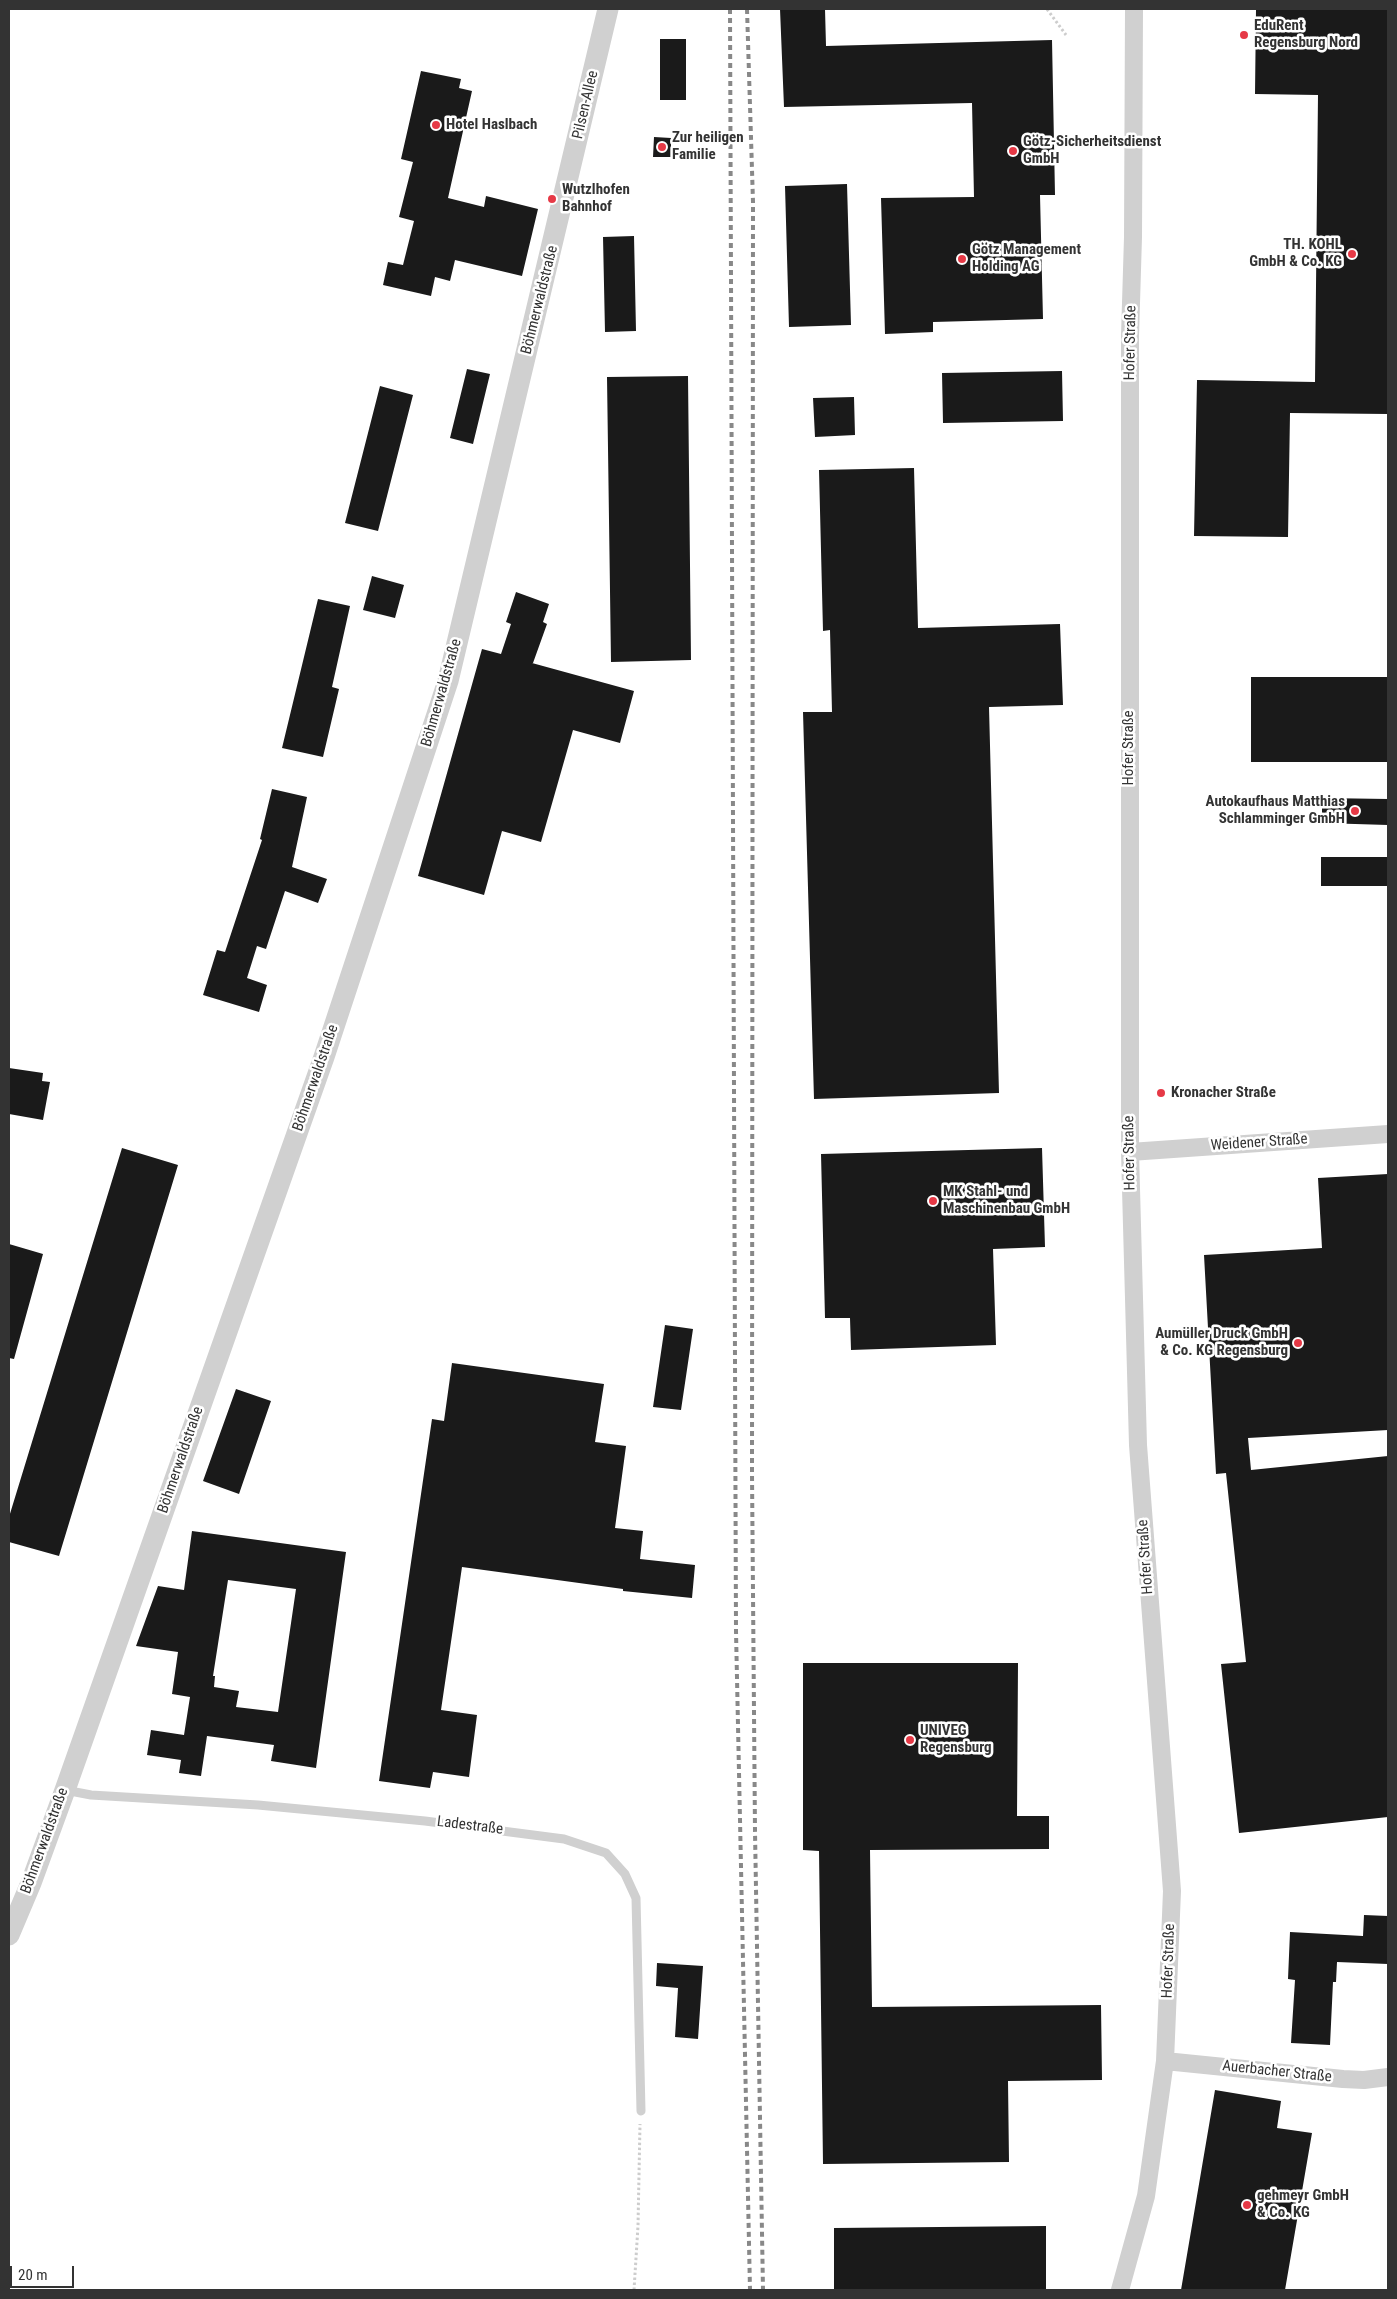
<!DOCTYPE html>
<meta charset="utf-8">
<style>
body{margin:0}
#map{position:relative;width:1397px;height:2299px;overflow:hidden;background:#fff;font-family:"Roboto Condensed",sans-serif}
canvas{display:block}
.frame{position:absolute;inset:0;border:10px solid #333;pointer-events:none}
.scale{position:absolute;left:10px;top:2266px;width:64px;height:22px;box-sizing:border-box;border:2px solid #333;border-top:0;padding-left:6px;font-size:15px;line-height:18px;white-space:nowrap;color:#333;-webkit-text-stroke:4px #fff;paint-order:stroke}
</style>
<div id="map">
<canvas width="1397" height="2299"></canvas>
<div class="frame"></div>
<div class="scale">20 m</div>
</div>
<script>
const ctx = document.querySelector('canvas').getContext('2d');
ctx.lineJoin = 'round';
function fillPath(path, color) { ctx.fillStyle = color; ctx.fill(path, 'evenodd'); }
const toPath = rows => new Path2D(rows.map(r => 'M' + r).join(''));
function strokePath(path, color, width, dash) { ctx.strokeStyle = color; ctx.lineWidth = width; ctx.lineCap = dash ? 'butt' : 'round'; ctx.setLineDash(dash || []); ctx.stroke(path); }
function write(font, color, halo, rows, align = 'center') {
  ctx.font = font + ' "Roboto Condensed",sans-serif'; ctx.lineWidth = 5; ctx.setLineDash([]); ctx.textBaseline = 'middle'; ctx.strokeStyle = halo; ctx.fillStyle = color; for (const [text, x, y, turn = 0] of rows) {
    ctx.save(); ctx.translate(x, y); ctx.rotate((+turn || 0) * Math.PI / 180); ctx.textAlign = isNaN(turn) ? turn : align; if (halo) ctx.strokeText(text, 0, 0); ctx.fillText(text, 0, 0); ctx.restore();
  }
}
fillPath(toPath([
 [780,9,825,9,826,46,1052,40,1055,195,1040,195,1043,319,933,322,933,332,885,334,881,198,974,197,972,103,784,107],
 [1256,9,1388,9,1388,414,1290,413,1288,537,1194,536,1197,380,1315,382,1318,95,1255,94],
 [660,39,686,39,686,100,660,100],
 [421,71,461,79,459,88,472,91,448,198,484,207,486,196,538,209,522,276,455,260,450,281,435,277,431,296,383,285,388,262,403,265,414,221,399,217,413,162,401,159],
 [654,137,671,138,671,157,653,157],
 [847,184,851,325,789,327,785,186],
 [634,236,636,331,605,332,603,237],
 [467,369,490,374,473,444,450,438],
 [1062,371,1063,421,943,423,942,373],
 [688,376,691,660,611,662,607,377],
 [380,386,413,395,378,531,345,523],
 [854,397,855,435,815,437,813,398],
 [914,468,918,628,1060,624,1063,705,989,707,999,1093,814,1099,803,712,832,712,830,630,823,631,819,470],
 [372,576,404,585,395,618,363,610],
 [516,592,549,604,543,622,547,624,533,663,532,663,634,691,620,743,573,730,541,842,502,831,484,895,418,876,482,649,501,654,511,624,506,622],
 [318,599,350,606,332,687,339,689,323,757,282,748],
 [1251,677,1388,677,1388,762,1251,762],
 [272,789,307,797,292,867,327,879,318,903,285,891,266,949,257,946,247,978,267,985,259,1012,203,995,217,950,225,952,262,840,260,839],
 [1322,798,1388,799,1388,825,1322,823],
 [1321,857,1388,857,1388,886,1321,886],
 [9,1068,43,1073,42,1081,50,1082,43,1120,9,1114],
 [122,1148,178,1165,59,1556,9,1542,9,1517],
 [1042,1148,1045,1247,993,1249,996,1345,851,1350,850,1318,825,1318,821,1154],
 [1388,1174,1388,1430,1248,1438,1251,1470,1388,1456,1388,1817,1239,1833,1221,1664,1246,1662,1226,1473,1216,1474,1204,1255,1322,1248,1318,1178],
 [9,1244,43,1254,14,1359,9,1358],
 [665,1325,693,1329,681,1410,653,1407],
 [452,1363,604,1384,595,1442,626,1446,615,1528,643,1531,640,1559,695,1565,692,1598,623,1591,623,1589,462,1567,441,1710,477,1715,469,1777,433,1772,430,1788,379,1781,432,1419,444,1421],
 [236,1389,271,1401,239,1494,203,1481],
 [192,1531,346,1552,316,1768,271,1761,274,1745,207,1736,201,1776,179,1773,181,1760,147,1755,151,1730,184,1735,190,1697,172,1694,178,1652,136,1646,158,1586,184,1590],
 [228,1580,296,1589,278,1712,236,1707,239,1691,214,1687,215,1676,213,1676],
 [803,1663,1018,1663,1017,1816,1049,1816,1049,1849,870,1850,872,2007,1101,2005,1102,2080,1008,2081,1009,2162,823,2164,819,1851,803,1850],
 [1364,1915,1388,1916,1388,1964,1337,1962,1336,1982,1333,1982,1330,2045,1291,2043,1295,1980,1288,1979,1290,1932,1363,1936],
 [657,1963,703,1966,698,2039,675,2037,678,1988,656,1986],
 [1215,2090,1281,2101,1277,2128,1312,2133,1285,2290,1181,2290],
 [1046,2226,1046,2289,834,2290,834,2228]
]), '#1a1a1a');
strokePath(toPath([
 [1047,9,1066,35],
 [634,2290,638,2226,640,2124]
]), '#cdcdcd', 3, [2.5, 2.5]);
strokePath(toPath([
 [65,1790,91,1795,258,1805,425,1821,564,1839,606,1853,625,1874,636,1898,641,2111]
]), '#d0d0d0', 9);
strokePath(toPath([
 [1130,1152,1388,1134],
 [1165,2061,1343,2079,1364,2080,1388,2077],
 [1120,2290,1146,2196,1165,2061,1172,1891,1138,1445,1130,1152,1130,336,1133,237,1134,9]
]), '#d0d0d0', 18);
strokePath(toPath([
 [9,1935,31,1883,65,1790,324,1057,448,681,608,9]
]), '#d0d0d0', 21);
strokePath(toPath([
 [730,9,736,1631,750,2290],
 [747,9,753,202,752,1473,755,1831,763,2290]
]), '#888', 4, [5, 4]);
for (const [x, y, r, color] of [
 [1244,35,5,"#e63946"],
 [436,125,5,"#e63946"],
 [662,147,5,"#e63946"],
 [1013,151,5,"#e63946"],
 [552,199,5,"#e63946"],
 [1352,254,5,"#e63946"],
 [962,259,5,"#e63946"],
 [1355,811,5,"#e63946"],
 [1161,1093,5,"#e63946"],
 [933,1201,5,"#e63946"],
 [1298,1343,5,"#e63946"],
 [910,1740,5,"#e63946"],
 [1247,2205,5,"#e63946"]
]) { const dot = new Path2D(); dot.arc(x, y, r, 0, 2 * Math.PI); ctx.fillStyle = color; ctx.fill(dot); strokePath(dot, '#fff', 2); }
write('bold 15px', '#333', '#fff', [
 ["EduRent",1254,26],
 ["Regensburg Nord",1254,43],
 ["Hotel Haslbach",446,125],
 ["Zur heiligen",672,138],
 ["Familie",672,155],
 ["Götz-Sicherheitsdienst",1023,142],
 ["GmbH",1023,159],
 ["Wutzlhofen",562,190],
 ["Bahnhof",562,207],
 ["TH. KOHL",1342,245,"right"],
 ["GmbH & Co. KG",1342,262,"right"],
 ["Götz Management",972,250],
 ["Holding AG",972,267],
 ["Autokaufhaus Matthias",1345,802,"right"],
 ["Schlamminger GmbH",1345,819,"right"],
 ["Kronacher Straße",1171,1093],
 ["MK Stahl- und",943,1192],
 ["Maschinenbau GmbH",943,1209],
 ["Aumüller Druck GmbH",1288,1334,"right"],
 ["& Co. KG Regensburg",1288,1351,"right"],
 ["UNIVEG",920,1731],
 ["Regensburg",920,1748],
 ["gehmeyr GmbH",1257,2196],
 ["& Co. KG",1257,2213]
], 'left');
write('15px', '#333', '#fff', [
 ["Pilsen-Allee",586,105,-77],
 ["Böhmerwaldstraße",540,300,-76],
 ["Hofer Straße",1131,343,-89],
 ["Böhmerwaldstraße",442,693,-74],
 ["Hofer Straße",1129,748,-90],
 ["Böhmerwaldstraße",316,1078,-71],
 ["Weidener Straße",1259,1143,-4],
 ["Hofer Straße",1130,1153,-91],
 ["Böhmerwaldstraße",181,1460,-71],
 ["Hofer Straße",1146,1557,-94],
 ["Ladestraße",470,1826,7],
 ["Böhmerwaldstraße",45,1841,-70],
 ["Hofer Straße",1169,1961,-88],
 ["Auerbacher Straße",1277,2072,6]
]);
</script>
